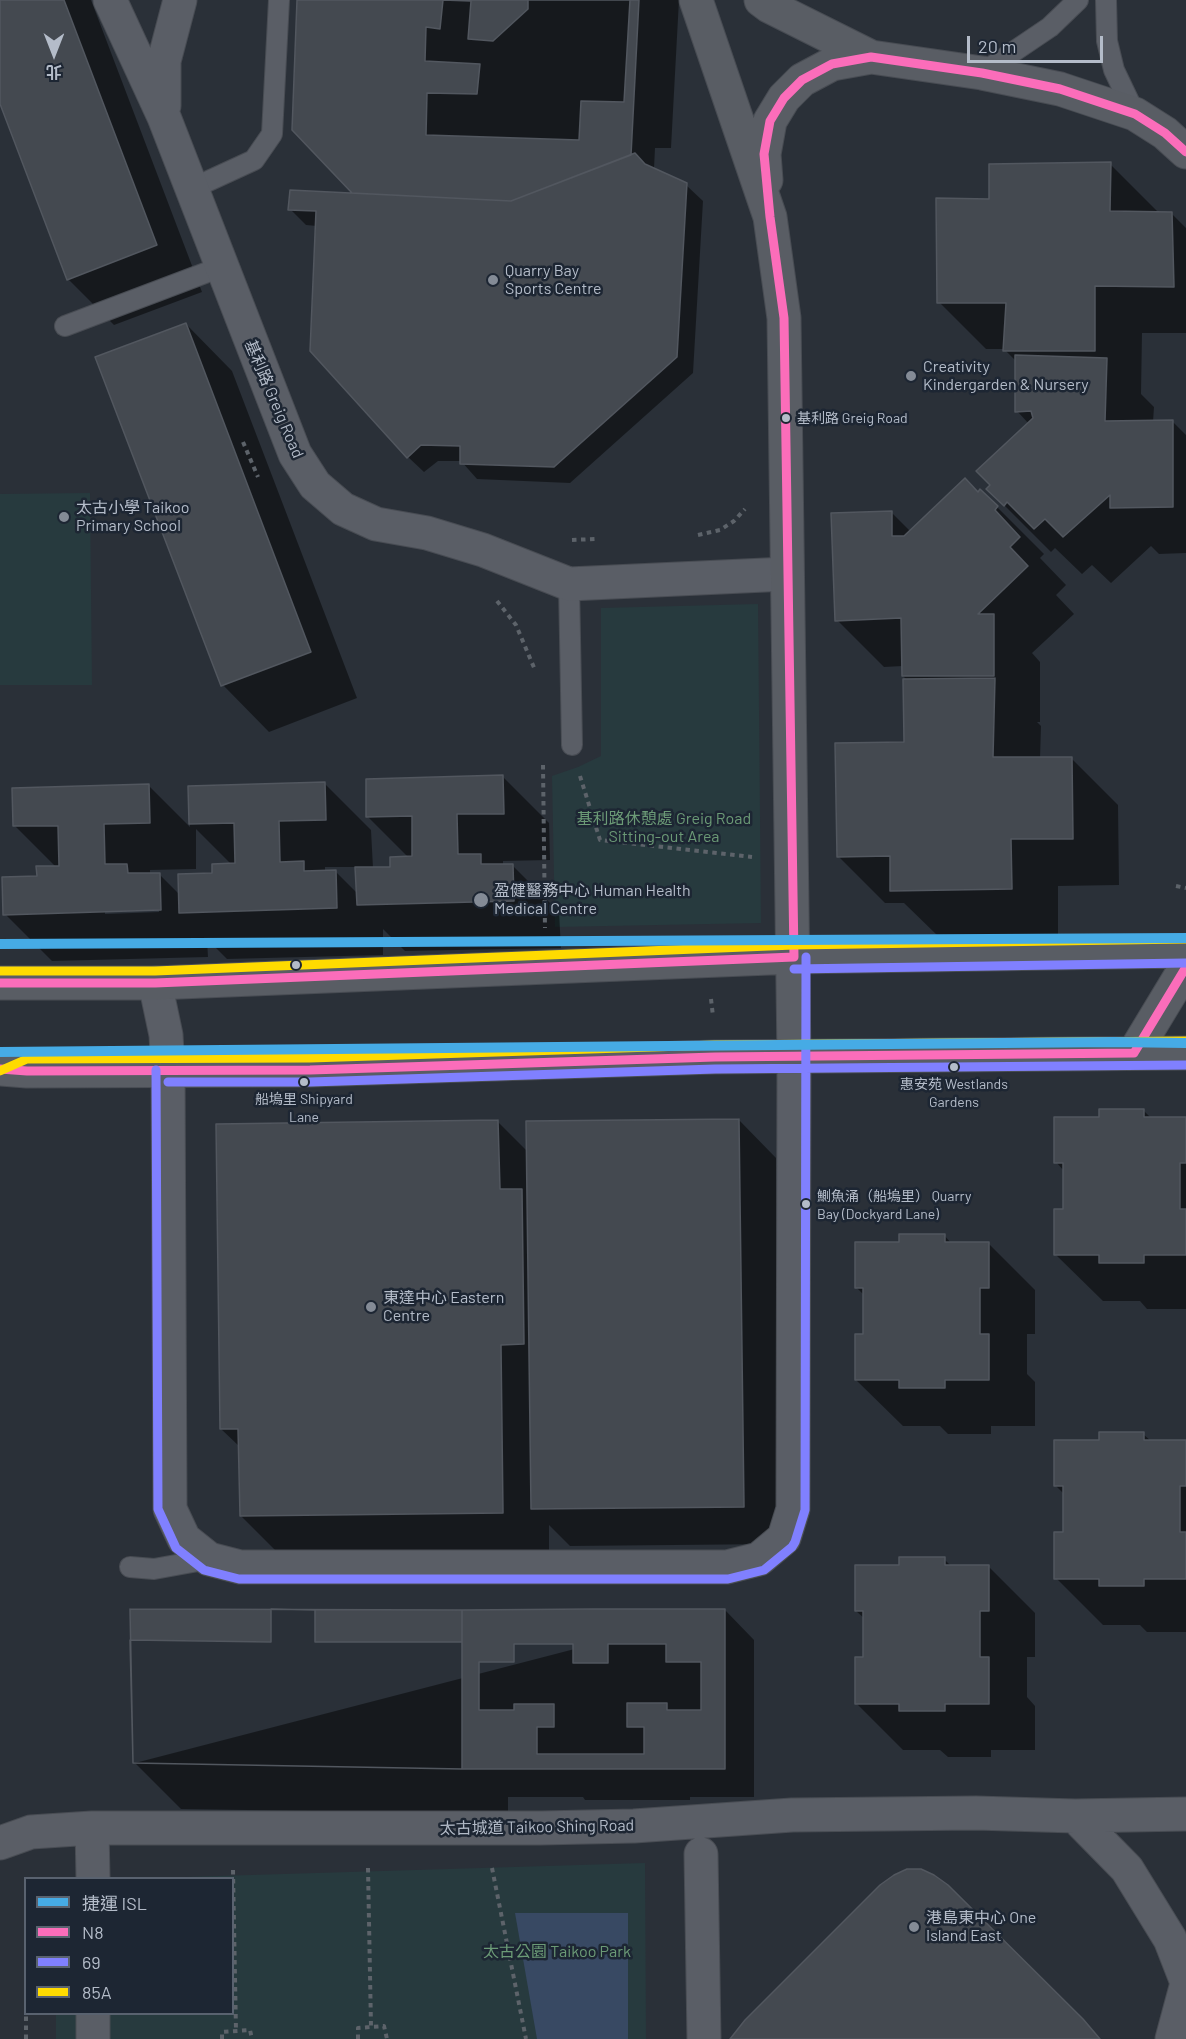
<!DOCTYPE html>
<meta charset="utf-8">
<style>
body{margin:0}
#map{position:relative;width:1186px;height:2039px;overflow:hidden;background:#2a3038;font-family:Barlow,"Noto Sans TC",sans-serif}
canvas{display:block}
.legend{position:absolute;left:24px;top:1877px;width:210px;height:138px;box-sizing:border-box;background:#1d2633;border:2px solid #59626f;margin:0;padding:8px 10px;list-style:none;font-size:18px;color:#b4bcc9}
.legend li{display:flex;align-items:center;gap:12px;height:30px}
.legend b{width:30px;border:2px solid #59626f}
.north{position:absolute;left:24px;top:24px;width:60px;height:60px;-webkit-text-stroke:4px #1d2633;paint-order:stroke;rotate:180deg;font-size:16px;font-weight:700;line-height:24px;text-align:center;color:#b4bcc9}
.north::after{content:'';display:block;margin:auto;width:21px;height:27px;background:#b4bcc9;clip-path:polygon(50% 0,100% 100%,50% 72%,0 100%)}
.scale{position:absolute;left:967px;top:36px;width:136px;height:27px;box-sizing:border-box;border:3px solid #b4bcc9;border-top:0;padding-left:8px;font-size:18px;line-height:21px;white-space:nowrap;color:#b4bcc9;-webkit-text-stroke:4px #1d2633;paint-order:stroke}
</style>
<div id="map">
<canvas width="1186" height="2039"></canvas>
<ul class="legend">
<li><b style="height:8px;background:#46abe5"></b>捷運 ISL</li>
<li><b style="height:8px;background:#fb6dba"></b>N8</li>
<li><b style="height:8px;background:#8080ff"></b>69</li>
<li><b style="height:8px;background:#ffdb00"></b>85A</li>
</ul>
<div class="north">北</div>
<div class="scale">20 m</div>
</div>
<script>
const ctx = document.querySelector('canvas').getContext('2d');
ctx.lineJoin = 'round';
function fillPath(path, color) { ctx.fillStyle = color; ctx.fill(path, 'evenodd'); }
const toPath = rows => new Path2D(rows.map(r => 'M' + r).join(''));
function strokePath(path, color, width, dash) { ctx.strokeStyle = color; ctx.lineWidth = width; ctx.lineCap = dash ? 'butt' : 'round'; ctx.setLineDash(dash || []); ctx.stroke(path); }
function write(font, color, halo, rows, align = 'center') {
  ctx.font = font + ' Barlow,"Noto Sans TC",sans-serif'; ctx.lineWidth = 5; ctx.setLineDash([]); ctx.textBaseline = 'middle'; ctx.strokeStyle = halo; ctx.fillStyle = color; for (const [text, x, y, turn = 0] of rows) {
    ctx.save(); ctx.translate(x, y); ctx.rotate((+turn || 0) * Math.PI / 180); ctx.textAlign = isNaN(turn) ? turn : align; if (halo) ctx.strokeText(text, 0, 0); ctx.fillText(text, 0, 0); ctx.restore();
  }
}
fillPath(toPath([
 [90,493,92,685,0,685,0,494],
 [758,604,761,923,555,927,552,776,578,767,601,756,601,608],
 [645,1863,646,2039,56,2039,56,2014,232,2014,232,1878,152,1878]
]), '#273a3e');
fillPath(toPath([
 [515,1913,628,1913,628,2039,537,2039]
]), '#384963');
fillPath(toPath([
 [0,0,91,0,202,292,114,325,68,279,0,100],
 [298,0,679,0,671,148,655,148,654,169,686,185,703,201,693,373,570,483,477,479,461,461,438,461,424,472,408,457,317,226,306,225,290,209,356,195,294,129],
 [1110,164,1157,211,1157,213,1172,214,1186,228,1186,333,1142,333,1141,394,1154,407,1153,422,1172,421,1186,435,1186,553,1159,554,1151,546,1111,583,1092,565,1082,574,1055,548,1051,552,988,489,1029,424,1017,411,1017,362,1004,349,986,349,939,302,990,201],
 [186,324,232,371,357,698,269,732,223,685,97,358],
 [981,491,1044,554,1040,558,1066,585,1056,595,1074,614,1032,653,1040,662,1040,722,1037,722,1041,726,1040,759,1071,758,1118,805,1119,885,1058,886,1058,935,939,937,904,903,885,903,838,856,905,744,907,680,903,676,903,666,884,667,837,620,891,512,911,532],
 [502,776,549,823,550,860,503,861,503,865,512,865,559,912,561,948,405,951,383,929,383,955,227,959,207,939,208,957,52,961,5,914,38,878,56,867,15,826,149,786,190,827,190,787,324,783,371,830,373,868,391,868,409,858,368,817],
 [196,829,231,864,180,895,159,874,150,874,150,870,196,869],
 [325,867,357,867,358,894,336,872,325,872],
 [159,909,159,912,105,914,105,911],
 [1143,1110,1151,1118,1186,1118,1186,1309,1147,1309,1140,1301,1103,1301,1056,1255,1064,1210,1064,1171,1056,1162,1100,1118],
 [739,1120,776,1158,780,1544,570,1546,549,1525,549,1560,288,1563,241,1516,240,1447,221,1429,498,1122,528,1152],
 [944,1235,951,1243,988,1243,1035,1290,1035,1334,1027,1334,1027,1374,1035,1382,1035,1426,991,1426,991,1434,948,1434,940,1426,903,1426,856,1380,865,1335,865,1296,856,1287,901,1243],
 [1143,1434,1151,1441,1186,1441,1186,1632,1147,1632,1140,1625,1103,1625,1056,1578,1064,1534,1064,1494,1056,1486,1100,1441],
 [944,1559,951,1566,988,1566,1035,1613,1035,1657,1027,1657,1027,1697,1035,1706,1035,1750,991,1750,991,1757,948,1757,940,1750,903,1750,856,1703,865,1659,865,1619,856,1611,901,1566],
 [725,1610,754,1640,754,1797,690,1797,690,1800,585,1800,583,1797,508,1797,508,1814,181,1809,135,1763]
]), '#0007');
const building = toPath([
 [0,0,64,0,157,245,67,280,0,104,0,0],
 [297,0,639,0,631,155,511,201,352,193,292,130,297,0],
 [443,0,471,1,468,39,493,41,528,9,528,0,630,0,624,102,581,101,579,140,426,135,427,93,477,94,480,64,425,61,426,27,440,29,443,0],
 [635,153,645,164,687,183,677,357,554,467,460,464,460,446,421,445,407,458,310,351,316,211,288,210,290,190,511,201,635,153],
 [1111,162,1110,211,1172,212,1174,287,1095,286,1095,351,1003,351,1006,303,937,303,936,198,989,199,989,164,1111,162],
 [186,323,311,652,221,686,95,357,186,323],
 [1015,355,1107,358,1105,421,1173,420,1173,507,1110,508,1110,495,1063,537,1045,519,1034,529,1007,502,1004,506,986,489,990,485,976,471,1033,418,1031,411,1015,412,1015,355],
 [965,478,978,492,980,489,998,506,995,510,1020,537,1010,547,1028,566,978,614,994,614,994,676,902,676,901,618,835,621,831,513,892,511,892,536,904,536,965,478],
 [995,678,993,757,1072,757,1073,839,1011,839,1012,889,890,891,890,856,837,857,835,743,904,742,903,679,995,678],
 [503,775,504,814,457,814,458,854,481,854,481,864,513,864,514,901,357,905,355,867,390,867,390,857,412,856,412,816,366,817,366,779,503,775],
 [325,782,326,820,279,821,280,862,304,861,304,871,336,870,337,908,179,913,178,874,212,873,212,864,235,863,234,823,189,824,188,786,325,782],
 [149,784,150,823,104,824,105,864,127,864,128,873,160,873,161,910,3,915,2,877,37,876,36,866,59,866,58,826,13,826,12,788,149,784],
 [1099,1109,1144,1109,1144,1117,1186,1117,1186,1163,1180,1163,1180,1209,1186,1209,1186,1255,1144,1255,1144,1263,1099,1263,1099,1255,1054,1255,1054,1209,1063,1209,1063,1163,1054,1163,1054,1117,1099,1117,1099,1109],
 [739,1119,744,1507,531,1509,526,1121,739,1119],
 [498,1120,500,1189,522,1189,524,1344,501,1345,503,1513,240,1516,238,1429,220,1429,216,1124,498,1120],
 [899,1234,945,1234,945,1242,989,1242,989,1288,980,1288,980,1334,989,1334,989,1380,945,1380,945,1388,899,1388,899,1380,855,1380,855,1334,863,1334,863,1288,855,1288,855,1242,899,1242,899,1234],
 [1099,1432,1144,1432,1144,1440,1186,1440,1186,1486,1180,1486,1180,1532,1186,1532,1186,1579,1144,1579,1144,1586,1099,1586,1099,1579,1054,1579,1054,1532,1063,1532,1063,1486,1054,1486,1054,1440,1099,1440,1099,1432],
 [899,1557,945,1557,945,1565,989,1565,989,1611,980,1611,980,1657,989,1657,989,1704,945,1704,945,1711,899,1711,899,1704,855,1704,855,1657,863,1657,863,1611,855,1611,855,1565,899,1565,899,1557],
 [130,1609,462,1610,462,1769,133,1763,130,1609],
 [271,1609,315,1610,315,1642,462,1642,462,1769,133,1763,130,1640,271,1642,271,1609],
 [593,1609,725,1609,725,1769,462,1769,462,1610,593,1609],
 [514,1644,573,1644,573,1663,608,1663,608,1644,666,1644,666,1662,701,1662,701,1710,667,1710,667,1703,627,1703,627,1727,644,1727,644,1754,537,1754,537,1727,554,1727,554,1704,514,1704,514,1710,479,1710,479,1662,514,1662,514,1644],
 [907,1869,921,1869,934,1875,948,1885,1083,2019,1100,2039,730,2039,745,2020,880,1885,894,1875,907,1869]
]);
fillPath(building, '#444950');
strokePath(building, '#52575f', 1.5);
const lane = toPath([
 [1106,0,1107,41,1114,70,1135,114],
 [982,73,1050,27,1078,0],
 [191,189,254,160,272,134,279,0],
 [65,326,221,267],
 [569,584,572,745],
 [130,1567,154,1569,209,1559]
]);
const street = toPath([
 [110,0,164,117,295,454,315,485,343,509,376,524,427,533,483,550,569,584,787,574],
 [164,106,164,61,180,0],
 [155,983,166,1035,168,1070,170,1509,184,1539,209,1559,240,1567,727,1567,759,1559,784,1538,793,1509,794,1057],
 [1075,1816,1127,1869,1170,1939,1186,1980],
 [92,1828,93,1878],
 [0,1843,31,1832,92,1828,541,1828,634,1826,792,1815,976,1813,1075,1816,1186,1814],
 [701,1854,704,2039],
 [93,2039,93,2014],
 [1172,2039,1186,1987]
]);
const secondary = toPath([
 [696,0,770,217,784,318,794,1057],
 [761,0,769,6,871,57,982,73,1060,89,1135,114,1165,133,1186,152],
 [766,180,764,154,770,121,784,98,802,80,832,64,871,57],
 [0,983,155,983,794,957,1186,951],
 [1134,1053,1186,967],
 [0,1069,27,1071,310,1070,715,1057,1186,1053]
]);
strokePath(lane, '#484c53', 22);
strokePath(street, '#484c53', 35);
strokePath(secondary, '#484c53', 35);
strokePath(toPath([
 [243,442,258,477],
 [698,535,720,530,734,521,745,509],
 [572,540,595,539],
 [497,601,516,625,535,670],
 [543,765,545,928],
 [580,776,600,840,752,857],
 [1176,886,1186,888],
 [711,999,713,1016],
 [368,1868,371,2027,384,2026,387,2039],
 [492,1868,526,2039],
 [233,1870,236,2031],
 [26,2039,26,2014],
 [222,2039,222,2032,250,2030,252,2039],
 [358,2039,358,2028,371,2027]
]), '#5d636a', 4, [4.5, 4.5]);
strokePath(lane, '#5a5e66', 20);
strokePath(street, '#5a5e66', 33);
strokePath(secondary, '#595d64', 33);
strokePath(toPath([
 [794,957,784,318,770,217,764,154,770,121,784,98,802,80,832,64,871,57,982,73,1060,89,1135,114,1165,133,1186,152],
 [0,983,155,983,794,957],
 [1134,1053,1186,967],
 [0,1069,27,1071,310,1070,715,1057,1134,1053]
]), '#fb6dba', 9);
strokePath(toPath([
 [794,969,1186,963],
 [156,1070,158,1509,176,1548,204,1570,239,1579,728,1579,764,1570,792,1547,795,1542,805,1510,806,957],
 [168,1082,310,1082,715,1069,1186,1065]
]), '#8080ff', 9);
strokePath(toPath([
 [0,971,155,971,794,945,1186,939],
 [0,1071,27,1059,310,1058,715,1045,1186,1041]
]), '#ffdb00', 9);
strokePath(toPath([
 [0,944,1186,938],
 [0,1052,1114,1042,1186,1043]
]), '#46abe5', 10);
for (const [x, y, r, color] of [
 [493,280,6,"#848b96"],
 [911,376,6,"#848b96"],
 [786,418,5,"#b4bcc9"],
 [64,517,6,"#848b96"],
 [481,900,8,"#848b96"],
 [296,965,5,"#b4bcc9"],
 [954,1067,5,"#b4bcc9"],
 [304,1082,5,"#b4bcc9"],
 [806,1204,5,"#b4bcc9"],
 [371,1307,6,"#848b96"],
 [914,1927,6,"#848b96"]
]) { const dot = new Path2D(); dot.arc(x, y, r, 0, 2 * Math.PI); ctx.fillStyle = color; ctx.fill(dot); strokePath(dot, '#1d2633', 2); }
write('14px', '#b4bcc9', '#1d2633', [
 ["基利路 Greig Road",797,418],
 ["惠安苑 Westlands",954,1084,"center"],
 ["Gardens",954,1102,"center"],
 ["船塢里 Shipyard",304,1099,"center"],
 ["Lane",304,1117,"center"],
 ["鰂魚涌（船塢里） Quarry",817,1196],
 ["Bay (Dockyard Lane)",817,1214]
], 'left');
write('16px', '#b4bcc9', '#1d2633', [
 ["Quarry Bay",505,271],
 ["Sports Centre",505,289],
 ["Creativity",923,367],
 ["Kindergarden & Nursery",923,385],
 ["太古小學 Taikoo",76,508],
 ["Primary School",76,526],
 ["盈健醫務中心 Human Health",494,891],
 ["Medical Centre",494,909],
 ["東達中心 Eastern",383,1298],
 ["Centre",383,1316],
 ["港島東中心 One",926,1918],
 ["Island East",926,1936]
], 'left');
write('16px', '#b4bcc9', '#1d2633', [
 ["基利路 Greig Road",274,399,67],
 ["太古城道 Taikoo Shing Road",537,1827,-1]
]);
write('16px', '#6b9a76', '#1d2633', [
 ["基利路休憩處 Greig Road",664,819],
 ["Sitting-out Area",664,837],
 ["太古公園 Taikoo Park",557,1952]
]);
</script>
